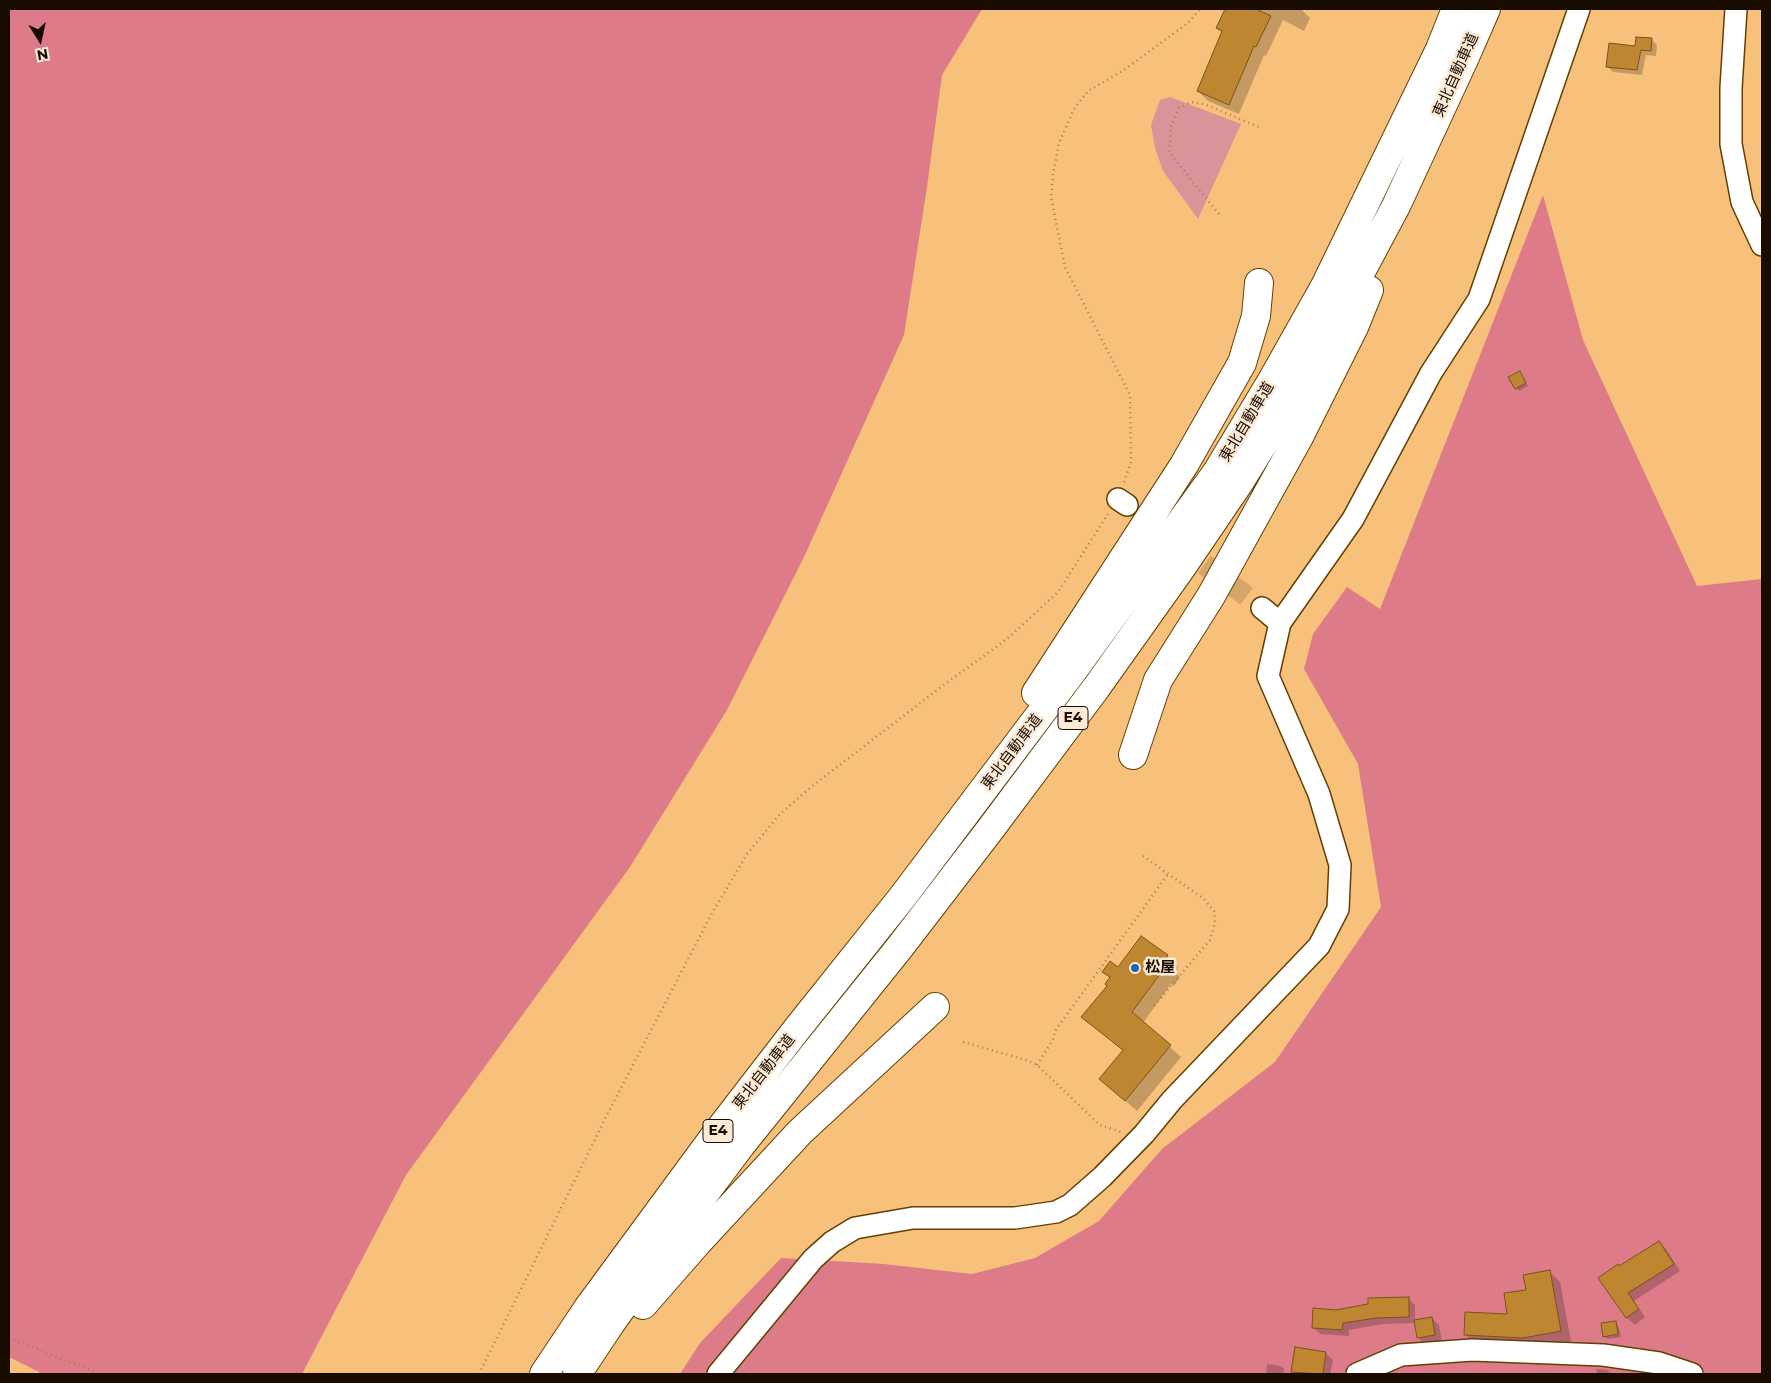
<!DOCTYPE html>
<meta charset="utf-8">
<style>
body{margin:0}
#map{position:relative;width:1771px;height:1383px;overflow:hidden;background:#f7c17b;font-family:Montserrat,sans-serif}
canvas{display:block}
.frame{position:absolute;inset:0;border:10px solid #1a0b00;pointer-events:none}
.north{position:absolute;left:15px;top:15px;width:50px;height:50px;-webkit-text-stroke:4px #fbead6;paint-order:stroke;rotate:170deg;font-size:14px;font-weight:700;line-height:20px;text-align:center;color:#1a0b00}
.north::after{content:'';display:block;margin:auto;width:18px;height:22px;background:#1a0b00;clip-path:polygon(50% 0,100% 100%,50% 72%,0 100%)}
</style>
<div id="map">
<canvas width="1771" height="1383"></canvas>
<div class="frame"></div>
<div class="north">N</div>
</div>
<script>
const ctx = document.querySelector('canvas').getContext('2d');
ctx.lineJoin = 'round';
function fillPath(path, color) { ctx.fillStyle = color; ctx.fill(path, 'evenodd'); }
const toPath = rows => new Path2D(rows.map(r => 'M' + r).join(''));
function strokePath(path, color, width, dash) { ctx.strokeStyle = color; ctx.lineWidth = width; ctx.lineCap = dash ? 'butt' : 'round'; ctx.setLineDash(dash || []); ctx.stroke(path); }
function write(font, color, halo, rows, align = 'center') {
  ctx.font = font + ' Montserrat,"Noto Sans JP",sans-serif'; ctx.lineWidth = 5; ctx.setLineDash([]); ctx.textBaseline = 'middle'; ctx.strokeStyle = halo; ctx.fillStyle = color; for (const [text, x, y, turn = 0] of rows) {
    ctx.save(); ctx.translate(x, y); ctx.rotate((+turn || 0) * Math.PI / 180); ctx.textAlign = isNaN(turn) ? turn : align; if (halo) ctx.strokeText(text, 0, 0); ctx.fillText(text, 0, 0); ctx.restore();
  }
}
fillPath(toPath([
 [1170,97,1241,124,1198,219,1163,171,1155,148,1151,125,1160,100]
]), '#db939a');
fillPath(toPath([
 [9,9,982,9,942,75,927,187,904,335,804,557,727,710,630,867,406,1175,302,1374,40,1374,39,1372,9,1357],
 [1543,195,1583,340,1697,586,1762,579,1762,1374,680,1374,700,1343,781,1258,884,1264,972,1274,1035,1258,1099,1221,1162,1149,1275,1062,1381,907,1358,764,1304,669,1313,634,1347,587,1380,609]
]), '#dd7c88');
fillPath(toPath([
 [1227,9,1301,9,1310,18,1304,31,1283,20,1266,56,1264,55,1239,114,1208,101,1198,91,1222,33,1217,28],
 [1651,39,1657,45,1656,56,1646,55,1642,75,1613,72,1607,66],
 [1519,373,1528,386,1519,391,1516,388],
 [1167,956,1178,967,1175,972,1180,977,1174,986,1171,984,1143,1023,1181,1057,1137,1111,1100,1079,1123,1051,1083,1016,1109,986,1111,979,1104,972],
 [1659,1242,1666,1249,1680,1271,1634,1301,1645,1317,1635,1325,1627,1318,1600,1279],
 [1549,1271,1560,1282,1571,1341,1534,1348,1476,1345,1465,1334,1509,1316],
 [1408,1298,1415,1305,1415,1321,1432,1318,1439,1325,1442,1342,1425,1345,1418,1337,1416,1323,1383,1324,1349,1330,1349,1336,1320,1334,1313,1327,1336,1311],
 [1615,1322,1618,1325,1621,1337,1608,1339,1604,1336],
 [1325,1353,1333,1360,1330,1374,1295,1374,1292,1372],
 [1267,1364,1281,1366,1284,1369,1283,1374,1266,1374],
 [1596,1369,1608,1370,1612,1374,1597,1374]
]), '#0003');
const building = toPath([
 [1225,9,1256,9,1271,16,1256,47,1254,46,1229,105,1197,91,1222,31,1216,28,1225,9],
 [1636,37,1652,38,1651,51,1641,50,1637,70,1606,67,1609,43,1635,46,1636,37],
 [1520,371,1526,383,1515,389,1508,377,1520,371],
 [1141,936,1168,955,1164,961,1170,965,1162,976,1160,974,1132,1012,1171,1045,1125,1101,1099,1079,1123,1050,1081,1017,1107,986,1105,984,1110,977,1102,972,1110,961,1118,967,1141,936],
 [1659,1241,1674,1264,1628,1293,1639,1309,1626,1318,1598,1278,1618,1264,1619,1266,1659,1241],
 [1550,1270,1561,1331,1523,1338,1464,1335,1465,1312,1507,1314,1504,1293,1526,1290,1523,1275,1550,1270],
 [1409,1297,1409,1317,1376,1318,1343,1323,1342,1330,1312,1328,1313,1308,1336,1310,1368,1304,1368,1298,1409,1297],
 [1432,1317,1435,1335,1417,1338,1414,1320,1432,1317],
 [1616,1321,1618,1334,1603,1337,1601,1323,1616,1321],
 [1295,1347,1326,1352,1323,1374,1291,1372,1295,1347]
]);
fillPath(building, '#bf8632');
strokePath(building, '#78531b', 1);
strokePath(toPath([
 [1179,545,1262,608]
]), '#d6a669', 21, [21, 11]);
const minor = toPath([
 [1736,9,1731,88,1731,144,1742,202,1762,245],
 [1118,499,1127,505],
 [1262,608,1280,623],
 [718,1374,813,1259,832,1242,855,1228,913,1218,1015,1218,1056,1212,1070,1205,1102,1177,1144,1134,1172,1100,1319,946,1338,909,1340,865,1319,794,1268,676,1280,623,1353,519,1431,373,1479,299,1579,9],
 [1357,1374,1401,1355,1472,1350,1603,1355,1659,1363,1692,1374]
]);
const highway = toPath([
 [1036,693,1184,465,1242,363,1256,316,1259,283],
 [1133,755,1158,680,1211,596,1299,437,1354,327,1369,290],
 [643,1305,698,1242,800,1132,935,1007],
 [544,1374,588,1308,719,1130,797,1029,904,895,1072,672,1217,472,1271,382,1325,286,1440,49,1456,9],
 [577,1374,611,1323,675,1233,741,1145,900,947,989,831,1096,688,1182,567,1239,483,1294,394,1347,298,1396,206,1465,57,1486,9]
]);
strokePath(minor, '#644000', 24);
strokePath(highway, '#644000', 30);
strokePath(toPath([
 [1219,214,1169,152,1171,127,1179,108,1191,102,1204,104,1259,127],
 [1124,482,1131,462,1130,395,1065,267,1051,197,1053,174,1059,143,1074,109,1088,91,1124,70,1188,23,1200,9],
 [1143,856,1204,899,1214,911,1215,923,1210,940,1154,1006],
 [963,1042,1026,1060,1037,1065,1100,1125,1121,1132],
 [1037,1065,1054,1038,1055,1031,1168,874],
 [9,1338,100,1374],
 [479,1374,608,1113,711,915,747,854,780,814,811,787,945,684,1007,639,1058,592,1108,514]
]), '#a57d4d', 2.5, [1, 4]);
strokePath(minor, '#fff', 21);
strokePath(highway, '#fff', 28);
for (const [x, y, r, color] of [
 [1135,968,5,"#1867b5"]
]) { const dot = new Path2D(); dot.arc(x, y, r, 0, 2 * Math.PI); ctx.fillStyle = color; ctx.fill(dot); strokePath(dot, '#fbead6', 2); }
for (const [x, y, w] of [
 [1073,718,30],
 [718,1131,30]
]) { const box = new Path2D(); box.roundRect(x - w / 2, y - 11.5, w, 23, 4); ctx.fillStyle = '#fbead6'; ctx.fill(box); strokePath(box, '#1a0b00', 1); }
write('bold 14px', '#1a0b00', null, [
 ["E4",1073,718],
 ["E4",718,1131]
]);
write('15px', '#1a0b00', '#fbead6', [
 ["東北自動車道",1456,75,-66],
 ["東北自動車道",1247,422,-59],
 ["東北自動車道",1012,752,-53],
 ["東北自動車道",764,1072,-52]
]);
write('bold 15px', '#1a0b00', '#fbead6', [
 ["松屋",1145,968]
], 'left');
</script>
